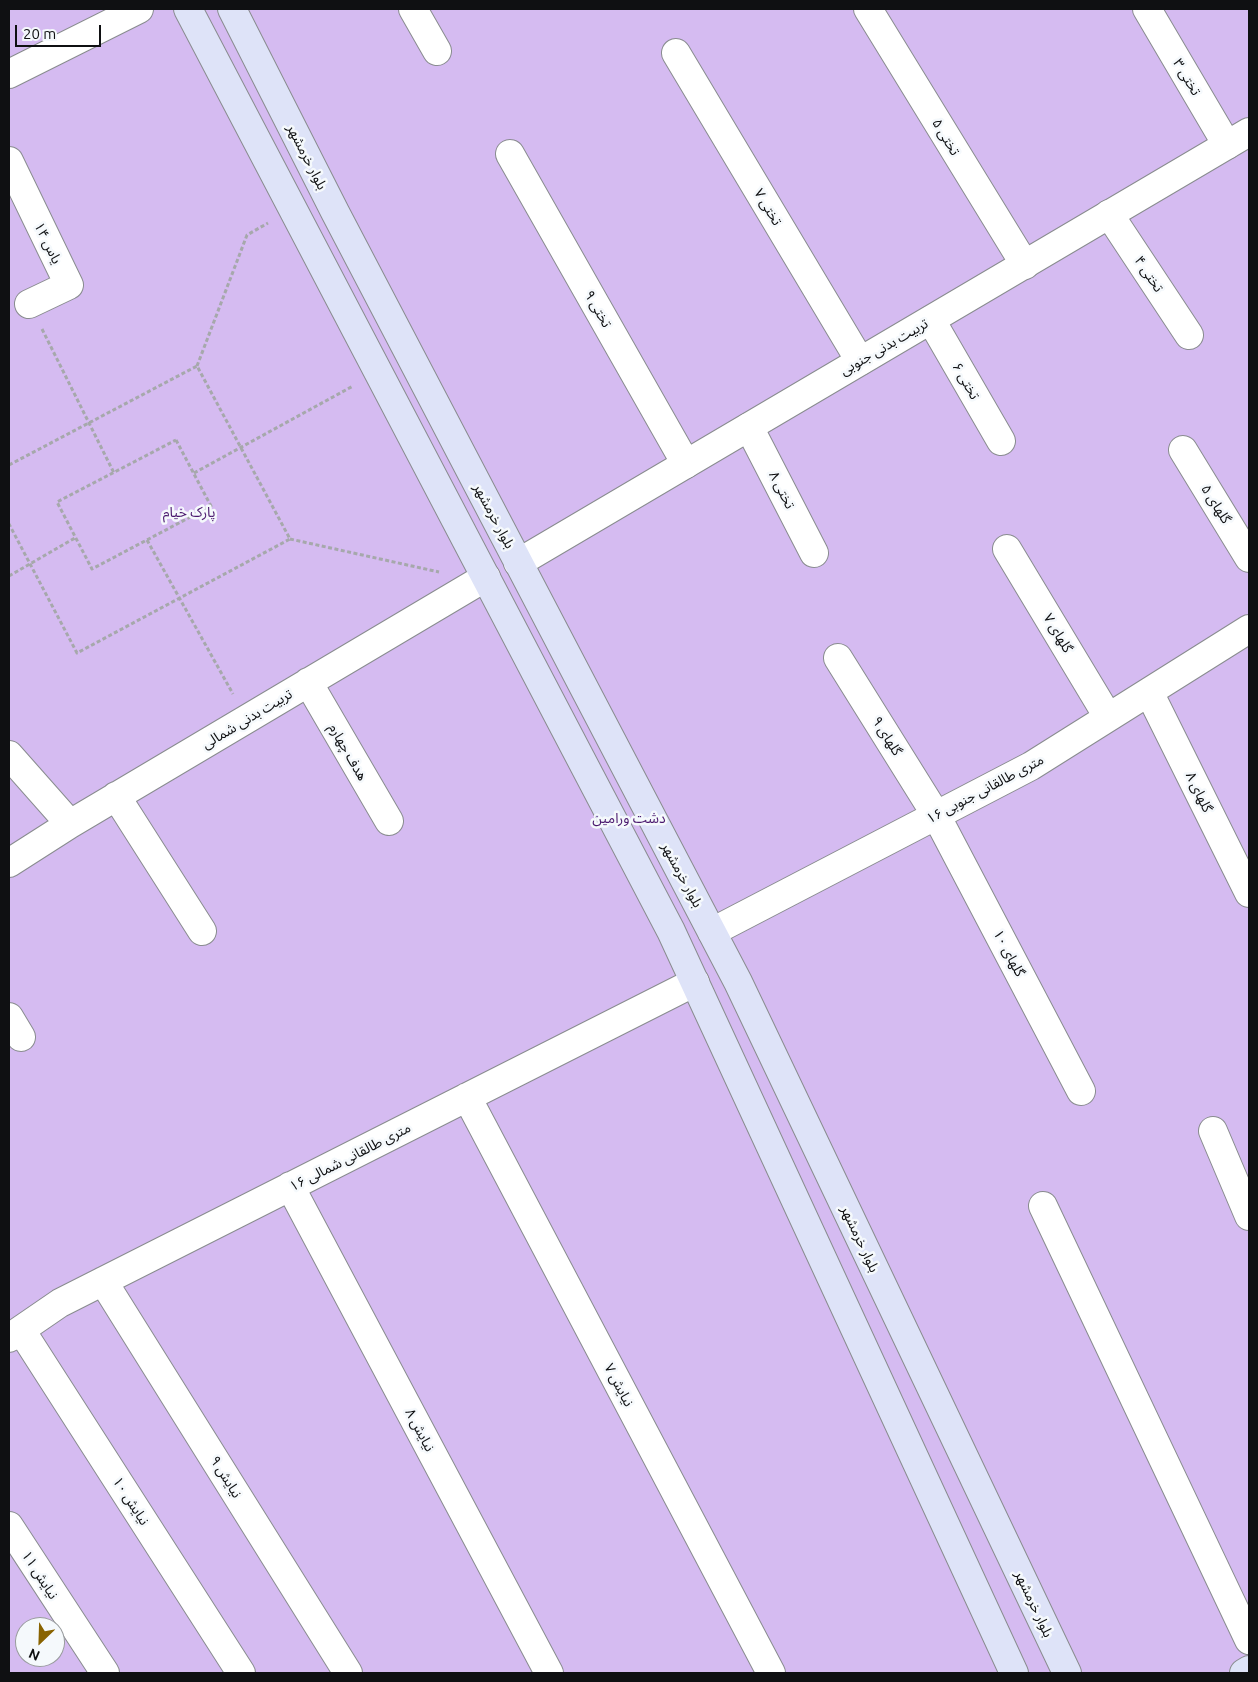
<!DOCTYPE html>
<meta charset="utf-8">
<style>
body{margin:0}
#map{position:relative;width:1258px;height:1682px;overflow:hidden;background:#f5f9fc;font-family:Ubuntu,sans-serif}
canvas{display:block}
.frame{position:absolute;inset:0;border:10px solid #0f1012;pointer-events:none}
.north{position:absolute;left:15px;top:1617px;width:50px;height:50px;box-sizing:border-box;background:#f5f9fc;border:1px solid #999c9e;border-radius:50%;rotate:204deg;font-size:14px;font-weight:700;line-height:20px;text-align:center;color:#0f1012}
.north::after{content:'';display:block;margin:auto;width:18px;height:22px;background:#896301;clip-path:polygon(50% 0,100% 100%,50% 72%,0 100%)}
.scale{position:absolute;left:15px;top:25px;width:86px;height:22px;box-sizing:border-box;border:2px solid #0f1012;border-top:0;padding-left:6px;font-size:15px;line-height:18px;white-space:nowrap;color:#0f1012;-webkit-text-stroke:4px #f5f9fc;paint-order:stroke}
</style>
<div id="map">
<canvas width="1258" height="1682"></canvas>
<div class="frame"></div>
<div class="north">N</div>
<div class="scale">20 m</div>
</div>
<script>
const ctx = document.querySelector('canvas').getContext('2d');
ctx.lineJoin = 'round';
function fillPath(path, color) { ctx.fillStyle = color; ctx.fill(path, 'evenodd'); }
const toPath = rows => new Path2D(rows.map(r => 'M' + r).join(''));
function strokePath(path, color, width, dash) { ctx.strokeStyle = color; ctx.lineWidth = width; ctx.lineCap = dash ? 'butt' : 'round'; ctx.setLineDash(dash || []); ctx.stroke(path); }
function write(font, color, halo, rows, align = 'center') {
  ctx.font = font + ' Ubuntu,"Noto Sans Arabic",sans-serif'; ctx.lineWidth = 5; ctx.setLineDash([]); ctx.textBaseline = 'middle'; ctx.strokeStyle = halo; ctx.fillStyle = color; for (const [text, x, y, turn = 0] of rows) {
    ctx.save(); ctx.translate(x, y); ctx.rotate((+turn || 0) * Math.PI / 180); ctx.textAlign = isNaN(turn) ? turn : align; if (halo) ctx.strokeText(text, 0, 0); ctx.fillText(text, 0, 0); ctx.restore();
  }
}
fillPath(toPath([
 [9,9,1249,9,1249,1673,9,1673],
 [25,1627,55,1627,55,1657,25,1657]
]), '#d5bbf1');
const minor = toPath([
 [413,9,437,51],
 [868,9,1025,265],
 [1147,9,1227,145],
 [676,53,860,361],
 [9,74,139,9],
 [510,154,686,464],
 [9,161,69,285,29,304],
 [1109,214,1189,335],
 [931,320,1001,441],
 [749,427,814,553],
 [1183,450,1249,558],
 [1007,549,1108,717],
 [838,658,936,815,1081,1091],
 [308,682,389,821],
 [1149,692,1249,893],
 [9,755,70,824],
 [116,796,202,931],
 [9,863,70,824,486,577],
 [712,932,1031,766,1249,629],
 [9,1017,21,1037],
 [467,1097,771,1673],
 [1213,1131,1249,1216],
 [290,1186,549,1673],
 [1043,1206,1249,1640],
 [103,1281,348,1673],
 [21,1330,241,1673],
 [9,1338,60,1303,695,982],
 [9,1526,105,1673]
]);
const tertiary = toPath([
 [518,563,1249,132]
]);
const secondary = toPath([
 [188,9,671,931,1014,1673],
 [232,9,335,212,738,982,1067,1673],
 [1244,1673,1249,1670]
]);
strokePath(minor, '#898c8f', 30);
strokePath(tertiary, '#898c8f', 30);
strokePath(secondary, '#898c8f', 30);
strokePath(toPath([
 [42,329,114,473],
 [197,366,247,235,268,223],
 [176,440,211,506,92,569,57,502,176,440],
 [9,465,197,366,290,539,77,653,9,524],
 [194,473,353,386],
 [290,539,439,572],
 [147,540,233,694],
 [9,576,75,538]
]), '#a6a8ab', 3, [4, 2.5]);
strokePath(minor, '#fff', 28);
strokePath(tertiary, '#fff', 28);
strokePath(secondary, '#dee3f8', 28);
write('14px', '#0f1012', '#f5f9fc', [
 ["تختی ۳",1187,77,59],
 ["تختی ۵",946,137,59],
 ["بلوار خرمشهر",307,157,63],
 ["تختی ۷",768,207,59],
 ["یاس ۱۴",48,243,64],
 ["تختی ۴",1149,274,56],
 ["تختی ۹",598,309,60],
 ["تربیت بدنی جنوبی",884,347,-30],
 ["تختی ۶",966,381,60],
 ["تختی ۸",782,490,63],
 ["گلهای ۵",1216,504,58],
 ["بلوار خرمشهر",494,516,62],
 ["گلهای ۷",1058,633,59],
 ["تربیت بدنی شمالی",247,719,-31],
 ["گلهای ۹",887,736,58],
 ["هدف چهارم",348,752,60],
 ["۱۶ متری طالقانی جنوبی",985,789,-28],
 ["گلهای ۸",1199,792,64],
 ["بلوار خرمشهر",682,875,62],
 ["گلهای ۱۰",1009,953,62],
 ["۱۶ متری طالقانی شمالی",350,1157,-27],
 ["بلوار خرمشهر",860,1239,65],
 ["نیایش ۷",619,1385,62],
 ["نیایش ۸",420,1430,62],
 ["نیایش ۹",226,1477,58],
 ["نیایش ۱۰",131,1501,57],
 ["نیایش ۱۱",40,1575,57],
 ["بلوار خرمشهر",1034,1604,65]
]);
write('14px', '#4a186e', '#f5f9fc', [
 ["پارک خیام",189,512],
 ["دشت ورامین",629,818]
]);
</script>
